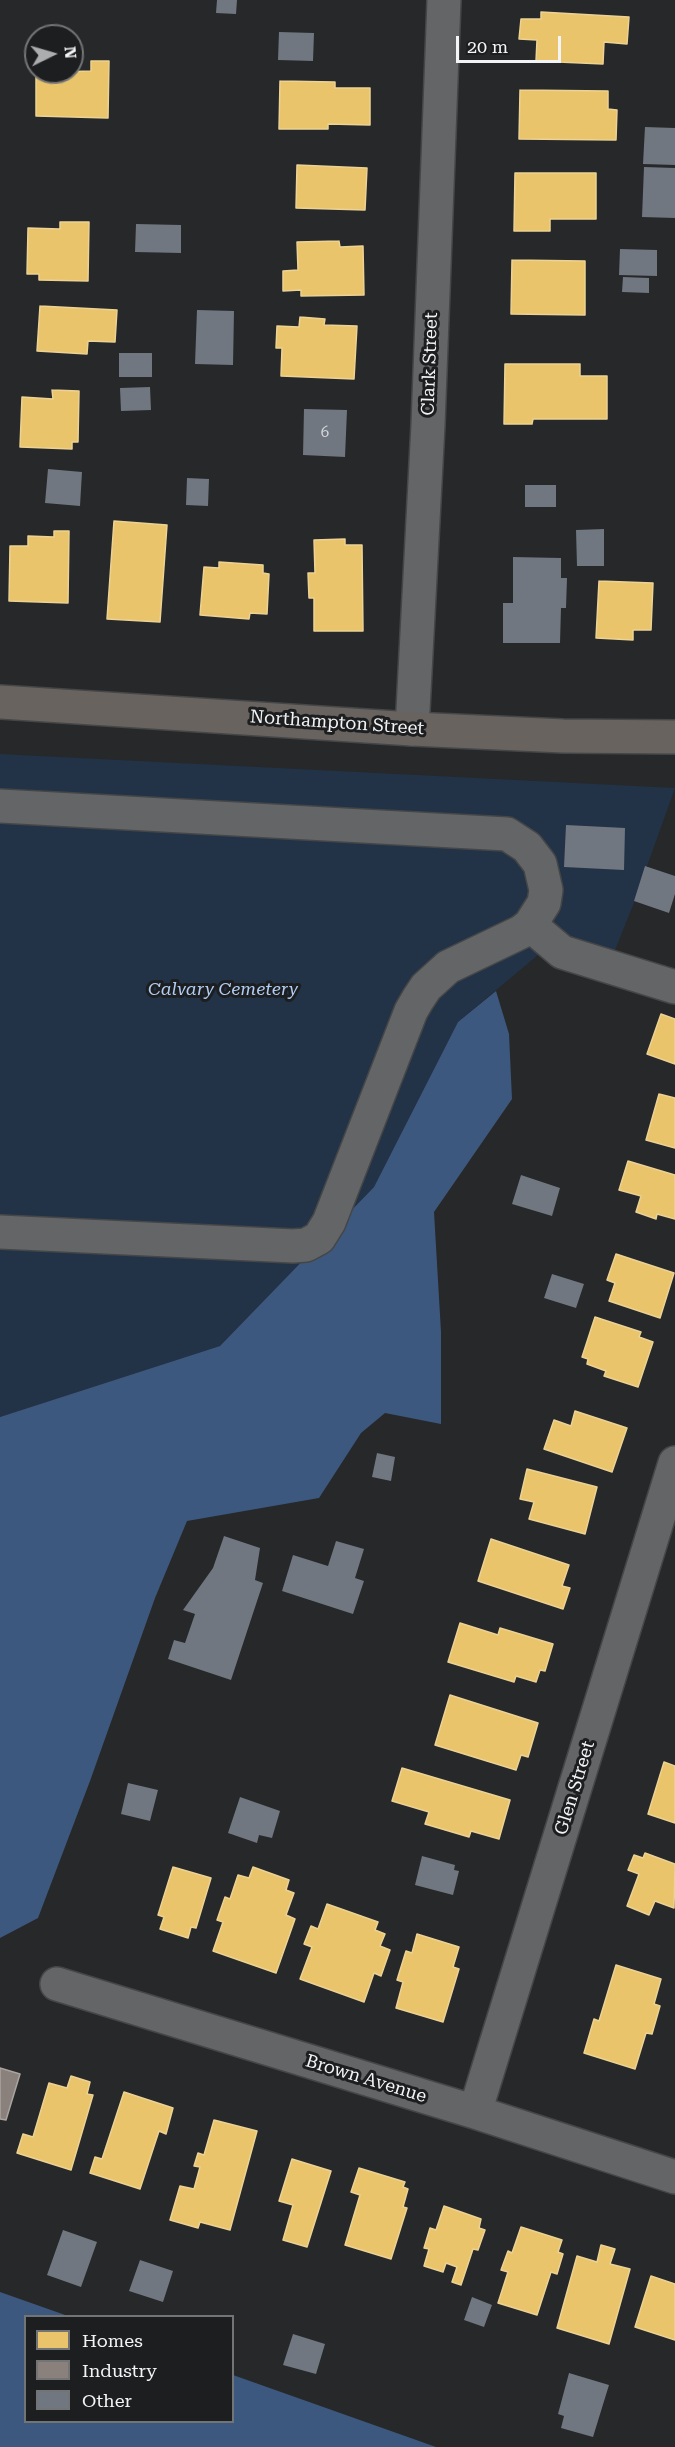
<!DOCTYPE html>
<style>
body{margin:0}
#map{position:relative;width:675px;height:2447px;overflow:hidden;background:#272829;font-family:"Roboto Serif",serif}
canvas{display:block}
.legend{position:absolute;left:24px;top:2315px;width:210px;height:108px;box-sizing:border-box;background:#1d1e20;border:2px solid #737475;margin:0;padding:8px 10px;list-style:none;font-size:18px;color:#f3f4f5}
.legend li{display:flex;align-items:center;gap:12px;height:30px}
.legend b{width:30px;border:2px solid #737475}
.north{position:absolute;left:24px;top:24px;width:60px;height:60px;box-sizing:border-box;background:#1d1e20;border:2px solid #737475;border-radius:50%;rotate:85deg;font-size:16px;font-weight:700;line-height:24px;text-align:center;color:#f3f4f5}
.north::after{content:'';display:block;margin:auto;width:21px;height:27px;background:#acadae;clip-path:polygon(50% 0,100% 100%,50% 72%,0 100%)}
.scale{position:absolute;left:456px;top:36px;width:105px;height:27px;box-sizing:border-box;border:3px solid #f3f4f5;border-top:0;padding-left:8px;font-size:18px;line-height:21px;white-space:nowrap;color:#f3f4f5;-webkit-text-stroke:4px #1d1e20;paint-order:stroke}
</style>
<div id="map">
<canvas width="675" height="2447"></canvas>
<ul class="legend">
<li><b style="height:16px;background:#e9c46a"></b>Homes</li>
<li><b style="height:16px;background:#8a817c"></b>Industry</li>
<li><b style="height:16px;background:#707780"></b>Other</li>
</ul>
<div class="north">N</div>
<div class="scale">20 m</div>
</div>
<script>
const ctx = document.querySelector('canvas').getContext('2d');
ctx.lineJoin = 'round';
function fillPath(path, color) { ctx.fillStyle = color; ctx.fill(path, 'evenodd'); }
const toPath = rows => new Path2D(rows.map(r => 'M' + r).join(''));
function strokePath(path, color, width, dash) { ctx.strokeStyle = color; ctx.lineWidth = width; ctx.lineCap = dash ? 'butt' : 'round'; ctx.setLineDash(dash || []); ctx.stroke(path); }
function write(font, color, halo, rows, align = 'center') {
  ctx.font = font + ' "Roboto Serif",serif'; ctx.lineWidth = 6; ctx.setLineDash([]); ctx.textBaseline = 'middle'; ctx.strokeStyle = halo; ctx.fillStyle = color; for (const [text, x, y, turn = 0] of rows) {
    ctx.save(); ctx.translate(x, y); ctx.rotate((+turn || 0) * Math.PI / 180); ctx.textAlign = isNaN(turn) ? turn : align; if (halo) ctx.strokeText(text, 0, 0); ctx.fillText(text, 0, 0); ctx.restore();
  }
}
fillPath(toPath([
 [0,754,675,788,635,900,605,975,538,955,458,1022,374,1187,220,1346,0,1417]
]), '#223247');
fillPath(toPath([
 [496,991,509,1034,512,1099,434,1212,441,1332,441,1424,385,1413,361,1433,319,1498,187,1521,155,1598,90,1781,38,1918,0,1938,0,1417,220,1346,374,1187,458,1022],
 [0,2292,68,2316,26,2316,26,2422,232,2422,233,2375,436,2447,0,2447]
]), '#3d587e');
const homes = toPath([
 [541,12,629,17,627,44,604,42,603,64,536,61,537,40,519,39,521,19,541,19,541,12],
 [91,61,109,61,108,118,36,116,36,76,57,77,58,72,91,71,91,61],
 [280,81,335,82,335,88,370,88,370,125,328,124,328,129,279,129,280,81],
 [520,90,608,91,608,109,617,110,616,140,519,139,520,90],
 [297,165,367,168,365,210,296,208,297,165],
 [515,173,596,173,596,219,550,219,550,231,514,231,515,173],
 [60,222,89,222,88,281,39,280,39,274,27,274,28,228,60,229,60,222],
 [339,241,340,247,363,246,364,295,301,296,301,290,283,291,283,271,298,270,297,242,339,241],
 [512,260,585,261,585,315,511,314,512,260],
 [40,306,117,310,115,342,88,341,87,354,37,351,40,306],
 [300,317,325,319,324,325,357,326,354,379,281,376,282,348,276,348,277,326,299,327,300,317],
 [505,364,580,364,580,376,607,376,607,419,533,419,532,424,504,424,505,364],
 [52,390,79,391,78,442,72,442,72,449,20,447,22,397,53,399,52,390],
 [114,521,167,525,160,622,107,619,114,521],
 [54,531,69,531,68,603,9,601,10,546,28,546,28,536,54,537,54,531],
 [345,539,345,545,362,545,363,631,314,631,314,598,309,598,308,573,315,573,314,540,345,539],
 [219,562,263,565,263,573,269,574,267,614,250,613,249,619,200,615,204,567,219,568,219,562],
 [599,581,653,583,651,630,633,630,633,640,596,638,599,581],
 [661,1014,675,1019,675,1064,647,1054,661,1014],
 [659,1094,675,1098,675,1148,646,1140,659,1094],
 [628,1161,675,1175,675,1219,657,1214,656,1219,636,1212,641,1196,619,1190,628,1161],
 [616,1254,674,1273,660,1318,609,1301,615,1283,607,1280,616,1254],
 [595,1317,641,1332,639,1337,653,1342,638,1387,604,1376,606,1371,587,1364,588,1359,582,1357,595,1317],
 [575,1411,627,1428,612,1472,544,1449,554,1420,571,1426,575,1411],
 [527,1469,597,1487,585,1534,529,1519,534,1502,520,1499,527,1469],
 [491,1539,569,1565,562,1586,570,1588,563,1609,478,1581,491,1539],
 [460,1623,498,1635,500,1628,553,1644,545,1671,540,1670,536,1682,516,1676,514,1682,448,1662,460,1623],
 [450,1695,538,1723,528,1757,521,1755,516,1770,435,1745,450,1695],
 [664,1762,675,1766,675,1823,648,1814,664,1762],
 [402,1768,510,1800,499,1839,471,1831,469,1837,425,1824,429,1812,392,1801,402,1768],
 [645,1853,675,1864,674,1908,655,1901,649,1915,627,1906,639,1874,628,1870,634,1855,643,1858,645,1853],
 [173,1867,211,1878,196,1928,191,1927,188,1938,160,1929,164,1917,158,1915,173,1867],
 [253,1867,289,1880,286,1890,294,1893,286,1915,295,1919,276,1973,213,1951,223,1922,217,1920,225,1897,230,1899,238,1875,249,1878,253,1867],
 [327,1904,378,1922,375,1930,385,1934,380,1946,390,1950,381,1976,374,1973,364,2002,300,1979,312,1947,304,1944,311,1926,318,1929,327,1904],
 [417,1934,459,1947,453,1967,459,1969,443,2022,396,2008,403,1982,397,1980,406,1951,412,1953,417,1934],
 [616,1965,661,1979,654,2004,660,2006,652,2034,646,2033,635,2069,584,2053,594,2019,599,2021,616,1965],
 [71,2076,90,2082,87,2094,93,2095,71,2170,17,2153,23,2134,33,2137,49,2083,67,2088,71,2076],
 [124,2092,173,2108,166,2134,159,2131,140,2189,90,2173,95,2157,102,2159,124,2092],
 [214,2120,257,2131,230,2230,200,2222,198,2228,170,2220,180,2186,194,2189,200,2167,194,2166,198,2153,204,2155,214,2120],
 [292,2159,331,2171,307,2247,283,2240,293,2205,279,2201,292,2159],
 [359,2168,405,2182,403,2187,408,2189,403,2207,407,2208,391,2259,345,2245,360,2195,351,2192,359,2168],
 [444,2206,481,2219,479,2228,485,2230,478,2250,473,2249,461,2285,452,2282,457,2267,446,2263,443,2272,424,2266,429,2249,424,2248,430,2228,436,2230,444,2206],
 [521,2227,562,2240,558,2252,563,2254,557,2274,551,2272,537,2315,498,2303,508,2272,501,2270,508,2251,512,2253,521,2227],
 [601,2245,615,2249,610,2264,630,2269,609,2344,557,2328,577,2256,597,2262,601,2245],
 [651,2276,675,2284,675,2340,635,2327,651,2276]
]);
fillPath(homes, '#e9c46a');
strokePath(homes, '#ecd294', 1.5);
const industry = toPath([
 [0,2068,20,2074,6,2120,0,2119,0,2068]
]);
fillPath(industry, '#8a817c');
strokePath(industry, '#aaa4a0', 1.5);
fillPath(toPath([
 [217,0,237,0,236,14,216,13],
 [279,32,314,33,313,61,278,60],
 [645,127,675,128,675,165,643,164],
 [644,167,675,168,675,218,642,217],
 [136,224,181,225,181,253,135,252],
 [620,249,657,250,657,276,619,275],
 [623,277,649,278,649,293,622,292],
 [197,310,234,311,233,365,195,364],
 [119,353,152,353,152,377,119,377],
 [150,387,151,410,121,411,120,388],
 [304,409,347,410,345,457,303,455],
 [48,469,82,472,80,506,45,503],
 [187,478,209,479,208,506,186,505],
 [525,485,556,485,556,507,525,507],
 [604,529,604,566,577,566,576,530],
 [513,557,561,558,561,578,567,578,566,608,561,608,560,643,503,643,503,603,513,603],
 [566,825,625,828,624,870,564,867],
 [645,866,675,876,675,894,669,913,634,901],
 [521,1175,560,1188,552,1216,512,1204],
 [552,1274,584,1284,576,1308,544,1298],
 [377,1453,395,1457,391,1481,372,1477],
 [224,1536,260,1548,255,1580,263,1583,231,1680,168,1659,174,1640,185,1643,195,1614,183,1610,213,1568],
 [336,1541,364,1549,355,1578,364,1581,353,1614,282,1591,293,1555,328,1566],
 [128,1783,158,1790,150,1821,121,1814],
 [240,1797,280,1811,272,1838,259,1835,257,1843,228,1833],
 [422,1856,455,1865,454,1870,459,1871,453,1895,415,1885],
 [63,2230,97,2242,81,2287,47,2275],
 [140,2260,173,2271,163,2302,129,2291],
 [472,2297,492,2305,484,2327,464,2320],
 [293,2334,325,2344,316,2374,283,2365],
 [569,2373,609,2385,593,2437,561,2428,564,2416,558,2414]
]), '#707780');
const minor = toPath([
 [412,729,428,425,444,0],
 [0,806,507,834,527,847,540,864,546,890,544,903,530,925,521,932,448,967,426,987,418,999,411,1011,329,1222,319,1238,306,1245,293,1246,0,1232],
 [530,925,562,952,675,987],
 [57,1984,475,2112,675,2177],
 [475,2112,675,1463]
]);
const major = toPath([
 [0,702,412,729,563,736,675,737]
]);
strokePath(minor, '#454647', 36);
strokePath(major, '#454647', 36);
strokePath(minor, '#646566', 33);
strokePath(major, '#68635f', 33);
write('15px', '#d2d5d8', null, [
 ["6",325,433]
]);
write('18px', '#f3f4f5', '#1d1e20', [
 ["Clark Street",430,364,-88],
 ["Northampton Street",337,723,4],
 ["Glen Street",575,1788,-73],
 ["Brown Avenue",366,2079,17]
]);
write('italic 18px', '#b0cdf5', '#1d1e20', [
 ["Calvary Cemetery",223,990]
]);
</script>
